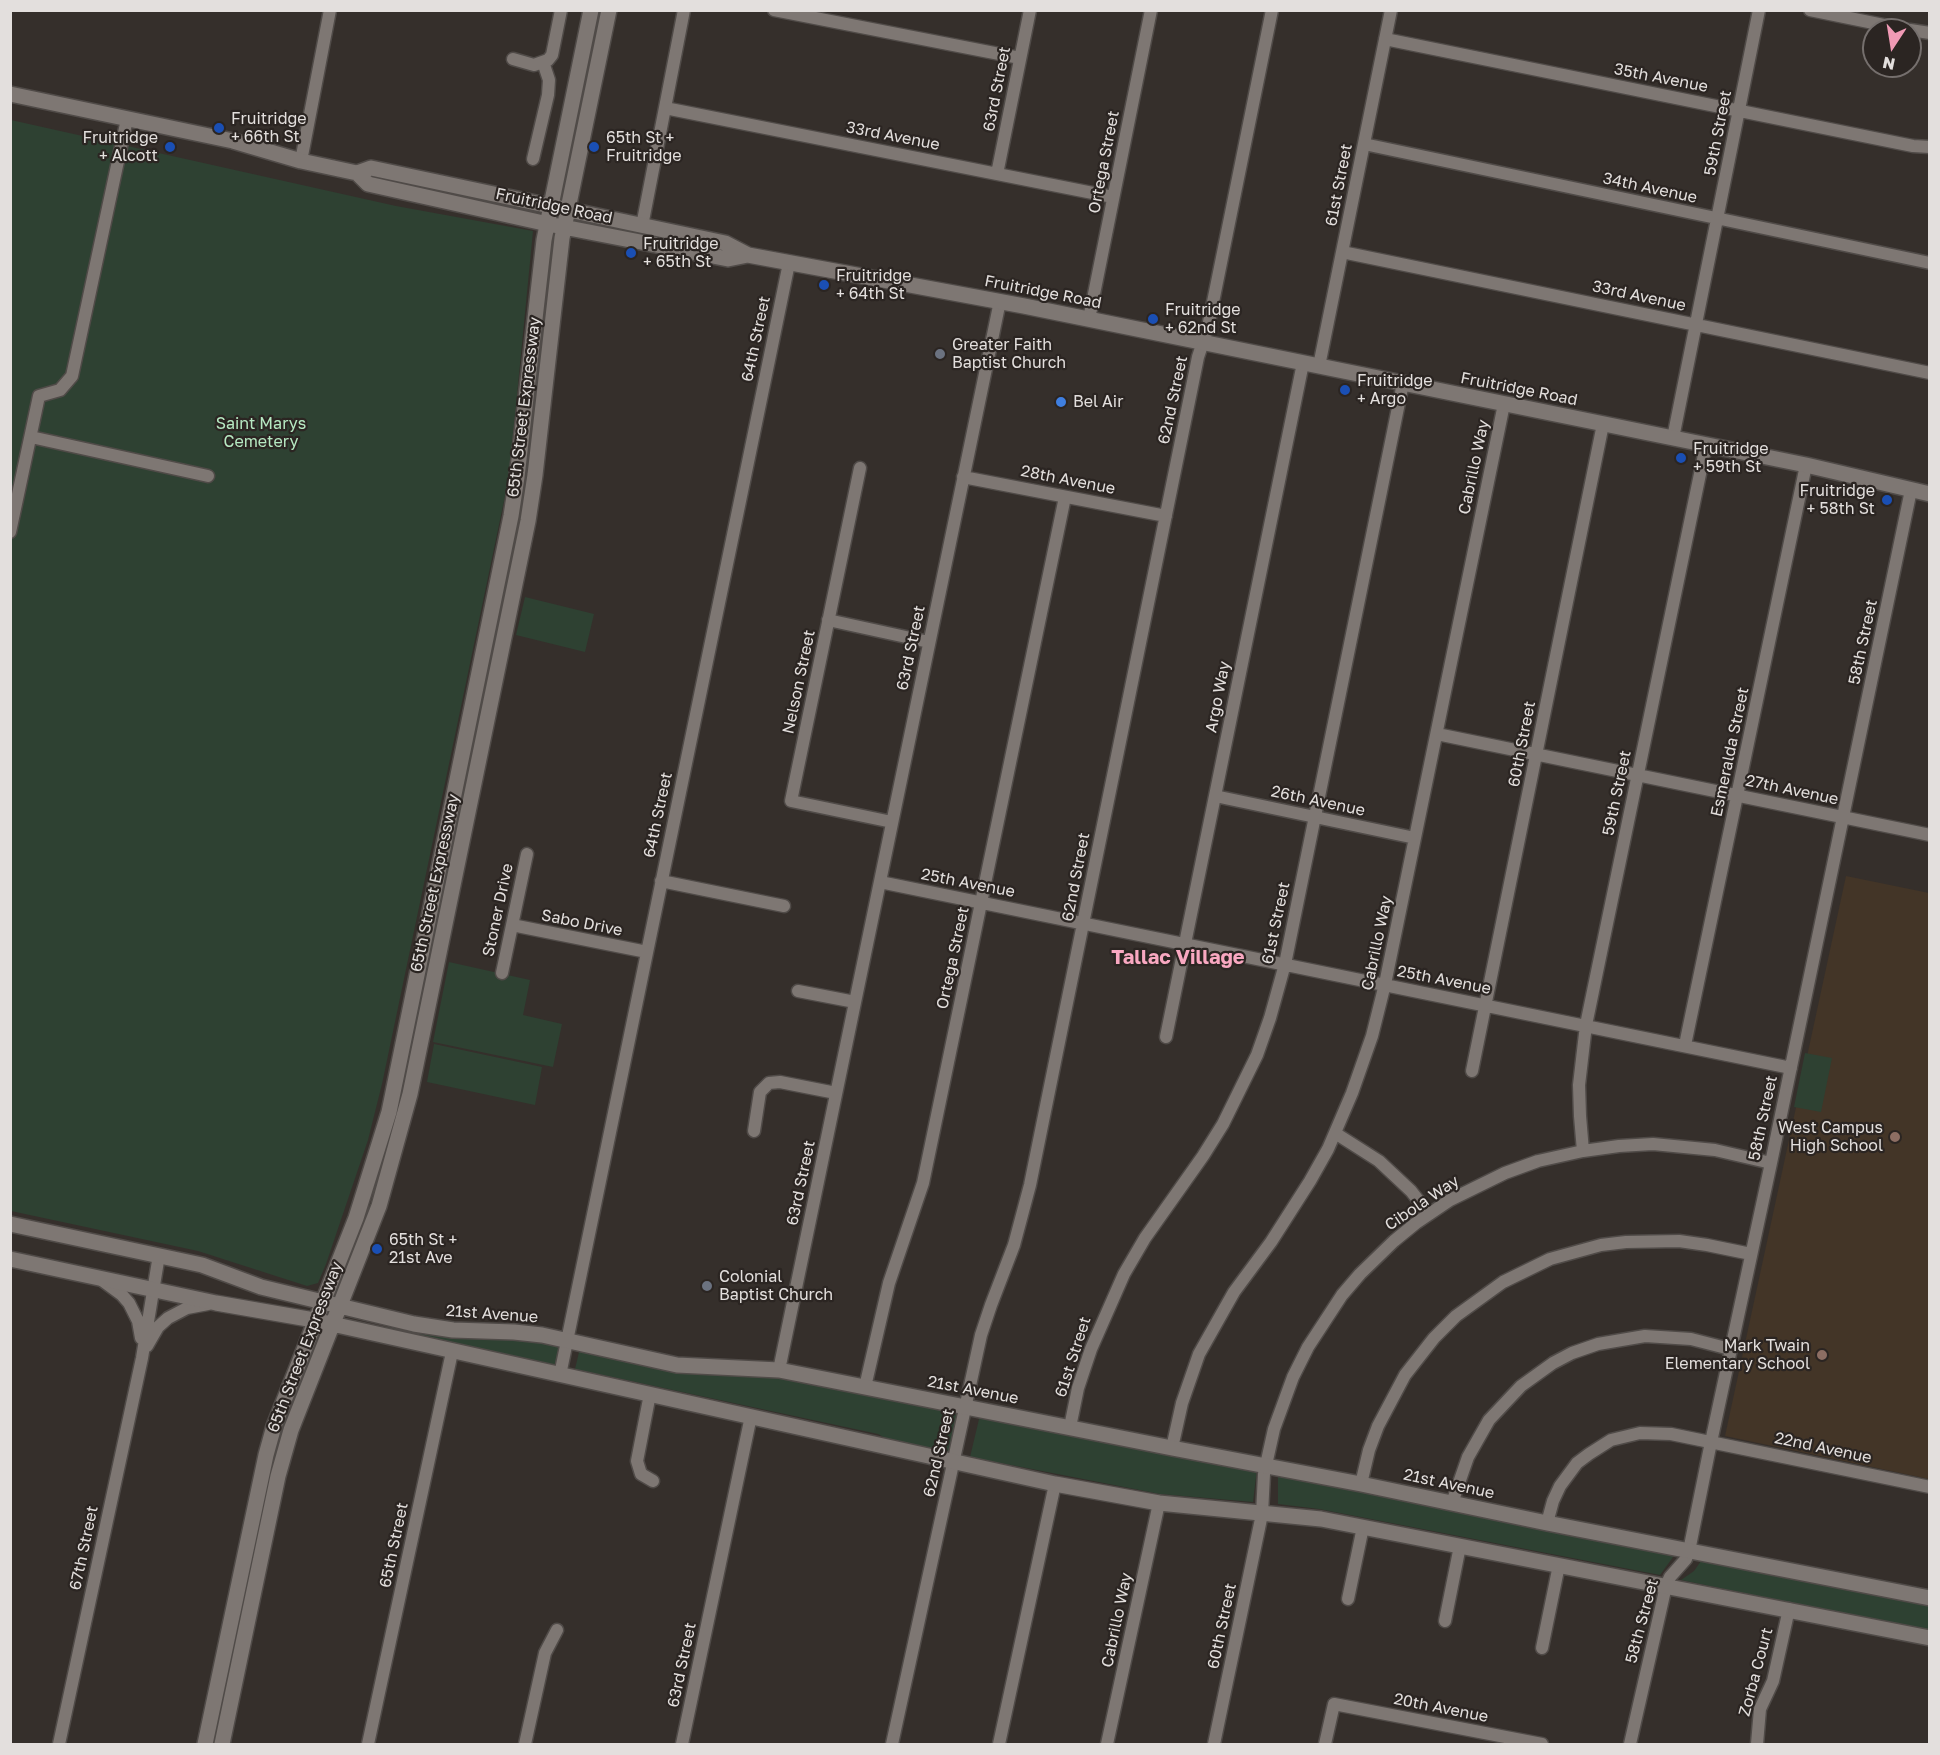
<!DOCTYPE html>
<style>
body{margin:0}
#map{position:relative;width:1940px;height:1755px;overflow:hidden;background:#352f2b;font-family:"Golos Text",sans-serif}
canvas{display:block}
.frame{position:absolute;inset:0;border:12px solid #e3dfdd;pointer-events:none}
.north{position:absolute;left:1862px;top:18px;width:60px;height:60px;box-sizing:border-box;background:#2b2522;border:2px solid #756f6d;border-radius:50%;rotate:192deg;font-size:16px;font-weight:700;line-height:24px;text-align:center;color:#e3dfdd}
.north::after{content:'';display:block;margin:auto;width:21px;height:27px;background:#f09ab5;clip-path:polygon(50% 0,100% 100%,50% 72%,0 100%)}
</style>
<div id="map">
<canvas width="1940" height="1755"></canvas>
<div class="frame"></div>
<div class="north">N</div>
</div>
<script>
const c = document.querySelector('canvas').getContext('2d');
c.lineJoin = 'round';
function fill(path, color) {
  c.fillStyle = color;
  c.fill(path, 'evenodd');
}
function shape(rows) {
  const path = new Path2D();
  for (const r of rows) {
    path.moveTo(r[0], r[1]);
    for (let i = 2; i < r.length; i += 2) path.lineTo(r[i], r[i + 1]);
  }
  return path;
}
function stroke(path, color, width, dash) {
  c.strokeStyle = color;
  c.lineWidth = width;
  c.lineCap = dash ? 'butt' : 'round';
  c.setLineDash(dash || []);
  c.stroke(path);
}
function drawText(font, color, halo, rows, align = 'center') {
  c.font = font + ' "Golos Text",sans-serif';
  c.lineWidth = 4.5;
  c.setLineDash([]);
  c.textBaseline = 'middle';
  c.strokeStyle = halo;
  c.fillStyle = color;
  for (const [text, x, y, turn = 0] of rows) {
    c.save();
    c.translate(x, y);
    c.rotate((+turn || 0) * Math.PI / 180);
    c.textAlign = isNaN(turn) ? turn : align;
    if (halo) c.strokeText(text, 0, 0);
    c.fillText(text, 0, 0);
    c.restore();
  }
}
fill(shape([
 [1846,876,1929,893,1929,1479,1725,1436]
]), '#433527');
fill(shape([
 [11,120,396,206,533,231,509,477,382,1084,368,1140,326,1264,318,1283,307,1286,198,1251,11,1211],
 [525,597,594,614,585,652,516,635],
 [449,962,530,980,523,1015,562,1024,553,1067,433,1042],
 [434,1044,542,1067,535,1105,427,1082],
 [1805,1053,1832,1058,1821,1112,1794,1107],
 [382,1327,422,1330,560,1343,556,1365],
 [580,1348,778,1374,959,1408,950,1452,892,1442,878,1434,575,1369],
 [980,1415,1257,1469,1253,1502,1160,1494,970,1457],
 [1278,1472,1676,1553,1660,1575,1319,1509,1278,1504],
 [1701,1561,1929,1605,1929,1631,1681,1580,1694,1571]
]), '#2e4132');
const street = shape([
 [774,10,1020,58],
 [1810,10,1908,30],
 [1910,30,1930,33],
 [1385,39,1913,146,1930,147],
 [513,59,534,65,548,60,552,55,561,10],
 [665,108,1113,197],
 [1364,144,1930,263],
 [533,159,548,95,549,80,543,62],
 [301,161,330,10],
 [997,174,1030,10],
 [642,226,684,10],
 [1342,252,1930,373],
 [1089,319,1151,10],
 [1319,366,1391,10],
 [31,437,208,476],
 [1673,438,1759,10],
 [860,468,791,801,892,822],
 [963,477,1166,516],
 [10,532,39,396,60,390,72,376,127,119],
 [828,620,929,642],
 [1437,734,1930,835],
 [1215,796,1415,838],
 [661,881,784,906],
 [880,882,1791,1068],
 [512,925,647,952],
 [502,973,527,854],
 [798,991,855,1002],
 [1166,1037,1303,363],
 [1685,1045,1806,465],
 [1472,1071,1603,424],
 [754,1131,760,1092,769,1083,780,1082,836,1093],
 [1335,1133,1379,1161,1411,1191,1429,1214],
 [1583,1151,1580,1116,1579,1085,1586,1025,1706,445],
 [103,1281,122,1295,129,1303,138,1321,141,1338],
 [147,1346,158,1327,168,1318,187,1308,208,1304],
 [779,1370,1000,301],
 [560,1375,789,263],
 [865,1387,889,1283,923,1183,1065,497],
 [650,1394,637,1461,641,1474,653,1481],
 [1070,1427,1078,1388,1091,1349,1124,1274,1145,1238,1203,1156,1223,1124,1257,1055,1270,1018,1285,964,1403,383],
 [1172,1448,1182,1403,1199,1354,1234,1292,1271,1242,1310,1181,1328,1149,1352,1093,1372,1036,1385,984,1504,404],
 [1361,1484,1369,1450,1378,1426,1405,1375,1434,1338,1456,1316,1503,1282,1550,1259,1601,1245,1626,1242,1679,1241,1707,1245,1751,1254],
 [1452,1503,1468,1457,1489,1420,1521,1386,1553,1363,1572,1353,1598,1344,1645,1336,1691,1339,1730,1349],
 [1547,1523,1553,1501,1560,1486,1577,1463,1589,1454,1611,1440,1640,1433,1671,1434,1930,1487],
 [1348,1599,1363,1527],
 [1445,1621,1460,1546],
 [1542,1648,1559,1565],
 [59,1744,142,1358,159,1255],
 [368,1744,452,1352],
 [525,1744,545,1653,557,1630],
 [682,1744,751,1416],
 [892,1744,981,1335,991,1305,1014,1245,1030,1185,1198,357,1208,327,1272,10],
 [999,1744,1055,1484],
 [1107,1744,1159,1503],
 [1214,1744,1262,1514,1264,1474,1274,1429,1293,1377,1308,1347,1342,1295,1360,1274,1394,1241,1416,1223,1450,1200,1505,1173,1538,1161,1583,1151,1619,1146,1653,1144,1715,1150,1771,1163],
 [1325,1744,1334,1704,1542,1744],
 [1630,1744,1666,1586,1670,1577,1686,1559,1689,1551,1711,1442,1771,1163,1911,490],
 [1757,1744,1760,1709,1773,1681,1789,1609]
]);
const secondary = shape([
 [10,94,233,141,301,161,357,173,368,184,548,224,728,259,748,255],
 [357,173,371,168,725,243,748,255,1024,306,1806,465,1930,494],
 [10,1224,202,1265,261,1287,414,1324,453,1330,514,1332,542,1335,677,1365,779,1370,1172,1448,1361,1484,1547,1523,1930,1598],
 [10,1259,216,1303,314,1320,1055,1484,1159,1503,1321,1519,1930,1638],
 [205,1744,266,1455,274,1426,356,1218,389,1112,511,516,517,477,544,240,591,10],
 [222,1744,278,1476,291,1430,379,1206,410,1094,528,521,535,475,562,238,609,10]
]);
stroke(street, '#504b48', 15);
stroke(secondary, '#504b48', 18);
stroke(street, '#7e7773', 12);
stroke(secondary, '#7e7773', 15);
for (const [x, y, r, color] of [
 [219,128,6,"#1a4fb4"],
 [170,147,6,"#1a4fb4"],
 [594,147,6,"#1a4fb4"],
 [631,253,6,"#1a4fb4"],
 [824,285,6,"#1a4fb4"],
 [1153,319,6,"#1a4fb4"],
 [940,354,6,"#6b7280"],
 [1345,390,6,"#1a4fb4"],
 [1061,402,6,"#3f7fe0"],
 [1681,458,6,"#1a4fb4"],
 [1887,500,6,"#1a4fb4"],
 [1895,1137,6,"#8d6e63"],
 [377,1249,6,"#1a4fb4"],
 [707,1286,6,"#6b7280"],
 [1822,1355,6,"#8d6e63"]
]) {
  const dot = new Path2D();
  dot.arc(x, y, r, 0, 2 * Math.PI);
  c.fillStyle = color;
  c.fill(dot);
  stroke(dot, '#2b2522', 2);
}
drawText('16px', '#e3dfdd', '#2b2522', [
 ["35th Avenue",1661,78,11],
 ["63rd Street",997,89,-79],
 ["59th Street",1718,133,-79],
 ["33rd Avenue",893,136,11],
 ["Ortega Street",1104,162,-79],
 ["61st Street",1339,185,-79],
 ["34th Avenue",1650,188,12],
 ["Fruitridge Road",554,206,12],
 ["Fruitridge Road",1043,292,11],
 ["33rd Avenue",1639,296,12],
 ["64th Street",756,339,-78],
 ["Fruitridge Road",1519,389,11],
 ["62nd Street",1173,400,-78],
 ["65th Street Expressway",524,407,-83],
 ["Cabrillo Way",1474,467,-78],
 ["28th Avenue",1068,480,11],
 ["58th Street",1863,642,-78],
 ["63rd Street",911,648,-78],
 ["Nelson Street",799,682,-78],
 ["Argo Way",1218,697,-79],
 ["60th Street",1522,744,-79],
 ["Esmeralda Street",1730,752,-78],
 ["27th Avenue",1792,790,12],
 ["59th Street",1617,793,-78],
 ["26th Avenue",1318,801,12],
 ["64th Street",658,815,-78],
 ["62nd Street",1076,877,-79],
 ["65th Street Expressway",435,883,-78],
 ["25th Avenue",968,883,11],
 ["Stoner Drive",498,910,-78],
 ["Sabo Drive",582,923,11],
 ["61st Street",1276,923,-78],
 ["Cabrillo Way",1377,943,-78],
 ["Ortega Street",953,958,-78],
 ["25th Avenue",1444,980,11],
 ["58th Street",1763,1118,-78],
 ["63rd Street",801,1183,-78],
 ["Cibola Way",1422,1203,-34],
 ["21st Avenue",492,1314,4],
 ["65th Street Expressway",305,1347,-69],
 ["61st Street",1073,1357,-72],
 ["21st Avenue",973,1390,11],
 ["22nd Avenue",1823,1448,12],
 ["62nd Street",939,1453,-77],
 ["21st Avenue",1449,1484,12],
 ["65th Street",394,1545,-78],
 ["67th Street",84,1548,-78],
 ["Cabrillo Way",1117,1620,-78],
 ["58th Street",1642,1621,-75],
 ["60th Street",1222,1626,-78],
 ["63rd Street",682,1665,-78],
 ["Zorba Court",1756,1672,-75],
 ["20th Avenue",1441,1708,11]
]);
drawText('16px', '#e3dfdd', '#2b2522', [
 ["Fruitridge",231,119],
 ["+ 66th St",231,137],
 ["Fruitridge",158,138,"right"],
 ["+ Alcott",158,156,"right"],
 ["65th St +",606,138],
 ["Fruitridge",606,156],
 ["Fruitridge",643,244],
 ["+ 65th St",643,262],
 ["Fruitridge",836,276],
 ["+ 64th St",836,294],
 ["Fruitridge",1165,310],
 ["+ 62nd St",1165,328],
 ["Greater Faith",952,345],
 ["Baptist Church",952,363],
 ["Fruitridge",1357,381],
 ["+ Argo",1357,399],
 ["Bel Air",1073,402],
 ["Fruitridge",1693,449],
 ["+ 59th St",1693,467],
 ["Fruitridge",1875,491,"right"],
 ["+ 58th St",1875,509,"right"],
 ["West Campus",1883,1128,"right"],
 ["High School",1883,1146,"right"],
 ["65th St +",389,1240],
 ["21st Ave",389,1258],
 ["Colonial",719,1277],
 ["Baptist Church",719,1295],
 ["Mark Twain",1810,1346,"right"],
 ["Elementary School",1810,1364,"right"]
], 'left');
drawText('16px', '#b6e9c2', '#2b2522', [
 ["Saint Marys",261,424],
 ["Cemetery",261,442]
]);
drawText('bold 20px', '#f9a8c1', '#2b2522', [
 ["Tallac Village",1178,958]
]);
</script>
